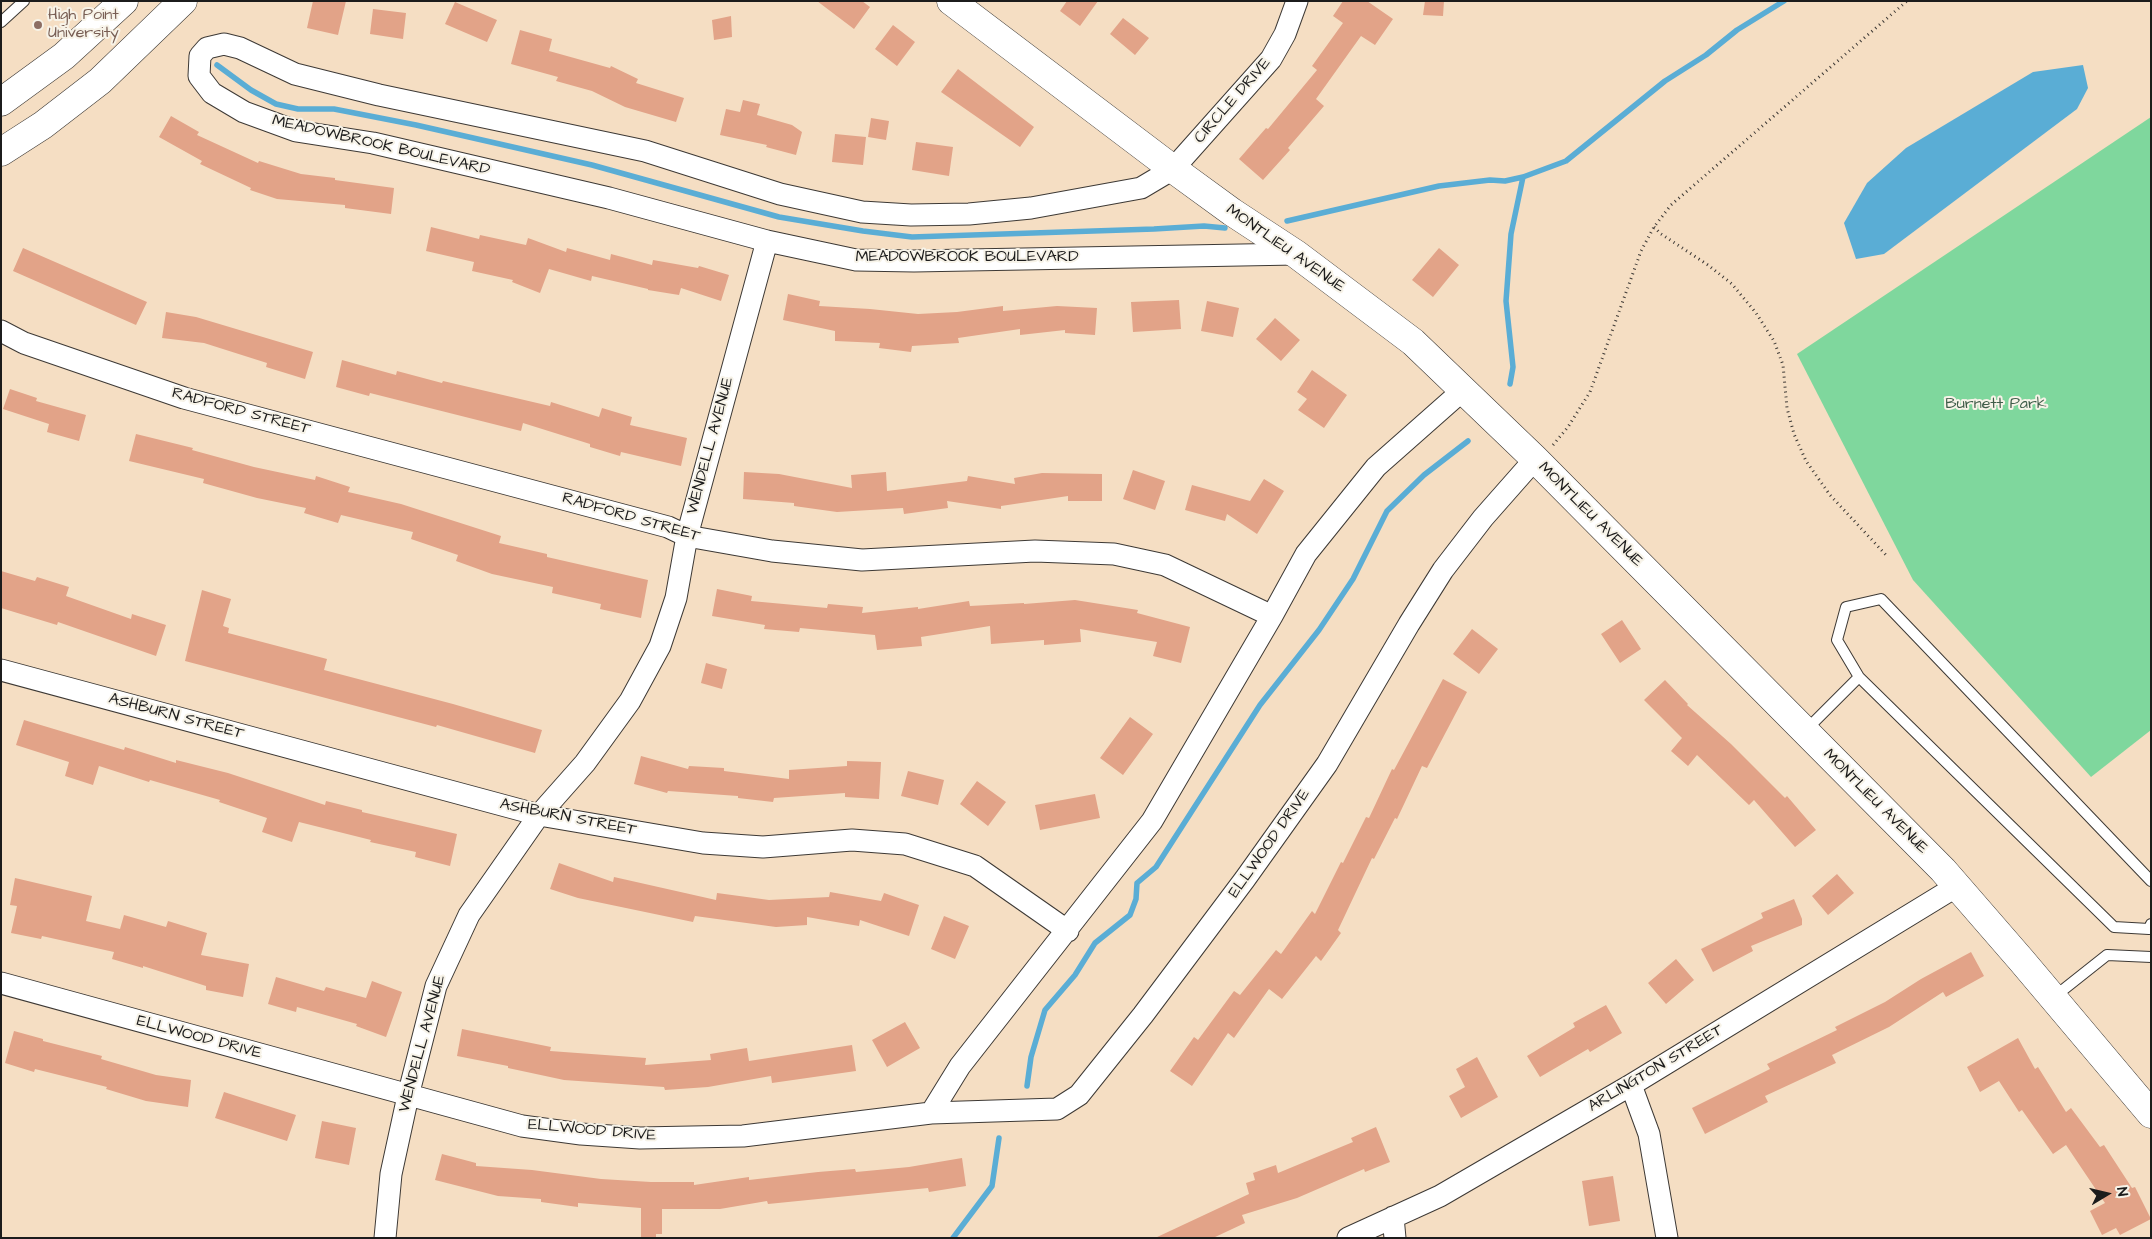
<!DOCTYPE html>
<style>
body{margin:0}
#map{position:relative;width:2152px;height:1239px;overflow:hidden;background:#f5dec3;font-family:"Architects Daughter",sans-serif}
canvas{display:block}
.frame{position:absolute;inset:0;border:2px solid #1c1c1c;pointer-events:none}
.north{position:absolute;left:2082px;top:1169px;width:50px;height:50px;-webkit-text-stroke:4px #f7f3e8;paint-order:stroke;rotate:81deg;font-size:14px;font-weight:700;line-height:20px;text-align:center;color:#1c1c1c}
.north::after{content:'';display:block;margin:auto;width:18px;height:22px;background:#1c1c1c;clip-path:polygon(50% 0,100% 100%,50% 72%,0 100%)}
</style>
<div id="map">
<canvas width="2152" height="1239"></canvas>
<div class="frame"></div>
<div class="north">N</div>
</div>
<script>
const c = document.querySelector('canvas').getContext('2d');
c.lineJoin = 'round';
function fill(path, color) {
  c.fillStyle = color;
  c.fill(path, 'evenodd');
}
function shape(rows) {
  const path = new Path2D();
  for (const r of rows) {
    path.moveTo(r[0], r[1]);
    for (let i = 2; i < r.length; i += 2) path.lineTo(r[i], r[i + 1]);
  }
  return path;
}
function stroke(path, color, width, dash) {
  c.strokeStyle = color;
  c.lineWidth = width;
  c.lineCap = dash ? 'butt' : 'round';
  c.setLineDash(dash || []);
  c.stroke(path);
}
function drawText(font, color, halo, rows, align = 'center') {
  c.font = font + ' "Architects Daughter",sans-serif';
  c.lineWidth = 4;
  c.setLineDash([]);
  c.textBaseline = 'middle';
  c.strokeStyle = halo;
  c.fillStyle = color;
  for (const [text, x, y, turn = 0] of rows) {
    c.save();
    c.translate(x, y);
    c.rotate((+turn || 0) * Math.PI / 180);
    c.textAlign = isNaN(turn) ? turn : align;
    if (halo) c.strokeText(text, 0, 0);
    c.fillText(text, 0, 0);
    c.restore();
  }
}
fill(shape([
 [2151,117,2151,730,2091,777,1913,580,1797,354]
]), '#7fd79d');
fill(shape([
 [2083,65,2088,88,2077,109,1884,254,1856,259,1844,223,1867,183,1906,148,2033,72]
]), '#5aadd5');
stroke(shape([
 [217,65,251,90,276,104,298,109,334,109,416,125,592,165,779,217,863,231,912,237,1154,229,1204,226,1225,228],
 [1287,221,1439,186,1490,180,1505,181,1523,177,1566,161,1665,81,1706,55,1737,30,1784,1],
 [1510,384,1513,367,1506,301,1511,234,1523,177],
 [1027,1086,1031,1057,1045,1010,1075,975,1095,943,1130,915,1136,899,1137,883,1156,867,1260,705,1319,630,1353,579,1387,511,1424,475,1468,441],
 [953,1238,992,1186,999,1138]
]), '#5aadd5', 5.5);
fill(shape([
 [313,1,346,1,338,35,307,28],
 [817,1,862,1,870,7,854,29],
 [1067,1,1098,1,1080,26,1060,11],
 [1343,1,1367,1,1393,19,1375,45,1361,36,1316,99,1324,106,1288,148,1290,150,1263,180,1239,159,1266,128,1268,129,1317,70,1312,66,1343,23,1333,16],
 [1425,1,1444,1,1443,16,1423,15],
 [455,2,497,20,487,42,445,24],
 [373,9,406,13,403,39,370,34],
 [731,16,732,37,714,40,712,20],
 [1123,18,1149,38,1135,55,1110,34],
 [893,25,915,42,897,66,875,49],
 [520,30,552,39,549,51,610,68,611,66,638,79,636,83,684,98,676,122,625,107,592,91,556,81,558,77,511,64],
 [958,69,1034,127,1020,147,941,92],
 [743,100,760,104,757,115,792,125,802,132,796,155,766,147,767,145,720,135,726,109,740,112],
 [171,116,199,132,197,135,258,163,259,161,301,174,335,178,335,180,394,188,391,214,345,208,345,205,277,199,250,190,251,188,200,164,202,161,159,137],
 [871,118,889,121,886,140,868,137],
 [835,134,866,137,863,165,832,162],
 [916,142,953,147,949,176,912,170],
 [431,227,479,239,480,235,526,245,528,238,566,252,567,248,610,260,611,254,652,265,653,260,698,268,699,266,729,275,721,301,681,288,679,295,648,290,648,289,592,276,591,281,549,269,540,293,512,282,513,280,472,271,474,262,426,251],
 [23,248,147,302,136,325,13,271],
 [1439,248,1459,265,1433,297,1412,280],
 [788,294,820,301,819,306,870,309,918,314,957,312,1003,306,1003,311,1057,306,1097,308,1095,335,1065,333,1065,330,1020,335,1020,329,958,338,959,343,912,346,911,352,879,348,880,343,835,341,835,331,783,320],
 [1179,300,1181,329,1133,332,1131,302],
 [1207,301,1239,308,1233,337,1201,331],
 [166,312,196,317,313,352,305,379,266,367,267,363,204,343,162,338],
 [1275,318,1300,340,1281,361,1256,339],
 [342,360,396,375,397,371,442,383,443,381,550,406,551,402,599,417,602,408,632,417,630,425,687,438,681,466,621,452,620,456,590,447,590,444,523,423,521,431,370,393,369,396,336,387],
 [1312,370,1347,395,1324,428,1298,410,1307,399,1297,392],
 [10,389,37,398,36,401,86,415,79,441,47,432,49,424,3,409],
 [136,434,193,448,192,450,254,467,315,480,316,476,350,487,348,492,401,504,501,536,499,543,547,554,547,557,648,580,641,618,600,609,601,604,552,593,553,587,492,574,456,561,458,555,411,539,413,532,341,515,338,523,304,513,306,508,257,498,203,483,204,479,129,461],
 [1133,470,1165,481,1155,510,1123,499],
 [744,472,779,474,852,488,851,475,886,472,887,491,967,481,968,476,1015,484,1014,478,1042,473,1102,474,1102,501,1068,501,1068,496,1001,506,1001,509,947,501,948,508,904,514,903,508,837,512,794,506,794,503,743,499],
 [1264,479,1284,491,1257,534,1227,514,1225,521,1185,510,1192,485,1250,501],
 [1,571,35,581,37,577,69,587,66,596,131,619,132,614,166,625,156,656,58,622,57,625,1,608],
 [717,589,752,596,751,601,827,608,828,604,863,607,862,613,918,607,918,609,969,601,970,606,1024,603,1024,604,1075,600,1138,610,1137,613,1190,627,1181,663,1153,656,1157,642,1080,629,1081,642,1044,645,1044,640,991,644,990,626,921,637,922,646,877,650,875,635,800,628,799,632,764,629,765,625,712,616],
 [202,590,231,599,223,626,229,628,228,633,327,659,324,670,453,704,542,730,535,753,437,725,436,727,185,661],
 [1622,620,1641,649,1620,663,1601,634],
 [1472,629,1498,649,1479,674,1453,654],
 [706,663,727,669,722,689,701,683],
 [1443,679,1467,692,1427,768,1422,766,1397,819,1395,818,1374,859,1372,858,1338,930,1341,933,1321,961,1316,956,1282,999,1269,989,1234,1038,1228,1033,1192,1086,1170,1071,1194,1037,1198,1040,1234,991,1240,995,1276,950,1281,954,1312,911,1315,914,1341,862,1343,863,1366,817,1369,818,1392,769,1394,770],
 [1665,680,1688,704,1687,705,1731,744,1785,798,1787,796,1816,830,1795,847,1754,800,1749,805,1697,755,1688,766,1671,751,1682,738,1644,700],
 [1130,717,1153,734,1123,775,1100,758],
 [24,720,124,750,125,747,176,763,176,760,228,773,325,805,326,801,362,810,362,812,457,834,450,866,415,857,416,852,370,842,371,840,299,822,292,842,262,832,267,818,219,802,220,800,150,780,149,782,99,766,93,785,65,776,69,762,16,745],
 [641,756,688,769,689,766,724,768,724,771,789,779,789,770,847,766,847,761,881,762,879,799,845,797,845,793,774,798,773,802,738,798,738,796,668,791,667,793,634,784],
 [908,771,944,780,938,805,901,796],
 [977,781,1006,802,988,826,960,804],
 [1095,794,1100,818,1040,830,1035,805],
 [559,863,613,882,614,877,716,900,717,893,769,900,829,897,830,892,881,901,884,893,919,905,909,936,860,920,859,926,807,917,807,925,776,927,695,916,693,922,578,898,550,889],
 [1837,874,1854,893,1828,915,1812,896],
 [15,878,92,896,86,921,120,929,124,915,166,927,168,921,207,933,201,955,249,964,243,997,206,990,206,986,143,966,143,968,112,959,114,952,42,936,41,939,11,933,17,906,10,905],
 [1794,899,1802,919,1802,925,1751,946,1753,951,1713,972,1701,949,1763,918,1761,913],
 [944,916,969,926,955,959,931,949],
 [1971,952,1984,976,1946,997,1943,992,1889,1027,1832,1055,1836,1063,1765,1096,1768,1102,1705,1134,1692,1108,1770,1069,1767,1064,1837,1030,1835,1027,1885,1002,1921,979],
 [1676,959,1694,980,1666,1004,1648,983],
 [276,977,324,991,326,987,366,998,372,981,402,992,386,1037,356,1026,357,1024,297,1007,296,1012,268,1004],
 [1606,1005,1622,1033,1590,1052,1588,1049,1540,1077,1527,1056,1575,1027,1573,1023],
 [905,1022,920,1048,887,1067,872,1040],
 [462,1029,551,1047,550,1051,646,1058,645,1065,711,1060,710,1054,747,1048,749,1061,852,1045,856,1071,772,1083,771,1076,708,1087,665,1090,664,1087,564,1080,508,1068,508,1066,457,1056],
 [14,1031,43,1039,43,1041,102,1056,101,1059,156,1075,191,1080,188,1107,146,1101,106,1089,107,1087,35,1069,34,1072,5,1063],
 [2018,1038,2035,1069,2038,1067,2066,1112,2071,1108,2100,1147,2104,1145,2132,1188,2135,1187,2151,1219,2120,1235,2116,1228,2102,1235,2090,1211,2105,1203,2066,1145,2053,1154,2022,1110,2019,1112,1999,1081,1980,1092,1967,1067],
 [1477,1057,1498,1097,1461,1118,1449,1096,1465,1087,1456,1069],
 [224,1092,296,1115,287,1141,215,1118],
 [322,1121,356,1128,349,1165,315,1158],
 [1376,1127,1390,1162,1365,1172,1364,1169,1297,1198,1242,1215,1245,1223,1213,1238,1155,1238,1249,1194,1246,1183,1255,1180,1253,1173,1276,1165,1278,1173,1353,1142,1351,1138],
 [442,1154,476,1163,476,1166,532,1170,601,1179,651,1182,694,1182,694,1185,749,1177,749,1180,818,1172,855,1169,856,1172,909,1167,962,1158,966,1186,929,1192,928,1188,768,1204,767,1201,720,1209,662,1209,662,1234,656,1234,656,1238,641,1238,641,1208,578,1203,578,1207,541,1202,541,1199,498,1196,435,1180],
 [1613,1176,1620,1221,1589,1226,1582,1181]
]), '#e2a388');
const lane = shape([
 [1,22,24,1],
 [1806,730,1859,677],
 [2151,881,1881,599,1846,607,1837,640,1859,677,2114,927,2149,929,2151,924],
 [2054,997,2107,955,2151,957]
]);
const street = shape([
 [1296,254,914,261,856,260,767,241,609,198,373,143,296,131,244,112,212,93,199,76,200,56,207,48,224,44,240,48,295,74,379,95,645,151,780,194,862,212,911,215,969,214,1031,208,1141,188,1173,169,1271,59,1285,34,1297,1],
 [1,331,24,343,184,398,668,527,687,536,772,551,862,560,1035,551,1114,554,1165,565,1272,616],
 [1,670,539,815,703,843,763,847,852,840,905,844,975,866,1068,931],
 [1,983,522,1126,581,1134,640,1138,743,1136,931,1113,960,1066,1152,821,1272,616,1306,554,1376,467,1462,391],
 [1631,1085,1649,1134,1667,1238],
 [931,1113,1057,1109,1079,1095,1143,1015,1245,879,1327,764,1409,624,1443,570,1483,518,1535,459],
 [1393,1217,1395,1238],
 [385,1238,391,1174,408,1096,436,986,469,915,539,815,585,763,630,701,660,646,676,598,687,536,767,241],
 [1348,1238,1440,1196,1631,1085,1957,886]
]);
const secondary = shape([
 [951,1,1173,169,1232,212,1296,254,1413,342,1535,459,1943,870,2022,961,2151,1114],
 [1,102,64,56,124,1],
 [1,152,43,125,100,81,183,1]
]);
stroke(lane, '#3d3935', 12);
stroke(street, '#3d3935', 23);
stroke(secondary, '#3d3935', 29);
stroke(shape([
 [1654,227,1661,234,1708,265,1732,284,1756,313,1774,341,1783,365,1787,408,1794,434,1806,461,1830,495,1886,555],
 [1553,445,1568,427,1590,392,1641,251,1654,227,1671,205,1907,1]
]), '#3d3935', 3, [1, 4]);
stroke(lane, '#fff', 10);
stroke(street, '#fff', 21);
stroke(secondary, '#fff', 28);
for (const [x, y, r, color] of [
 [38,25,5,"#8d6e63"]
]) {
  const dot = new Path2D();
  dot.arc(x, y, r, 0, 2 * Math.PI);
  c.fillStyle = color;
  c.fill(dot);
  stroke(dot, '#f7f3e8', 2);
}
drawText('16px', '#785e54', '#f7f3e8', [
 ["High Point",48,16],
 ["University",48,34]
], 'left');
drawText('16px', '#1c1c1c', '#f7f3e8', [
 ["CIRCLE DRIVE",1233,101,-49],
 ["MEADOWBROOK BOULEVARD",381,146,13],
 ["MONTLIEU AVENUE",1285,249,35],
 ["MEADOWBROOK BOULEVARD",967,258],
 ["RADFORD STREET",241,412,15],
 ["WENDELL AVENUE",711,446,-75],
 ["MONTLIEU AVENUE",1590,515,45],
 ["RADFORD STREET",631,518,16],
 ["ASHBURN STREET",176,717,15],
 ["MONTLIEU AVENUE",1875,802,45],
 ["ASHBURN STREET",568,818,11],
 ["ELLWOOD DRIVE",1270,844,-55],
 ["ELLWOOD DRIVE",199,1038,15],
 ["WENDELL AVENUE",423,1044,-75],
 ["ARLINGTON STREET",1656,1069,-31],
 ["ELLWOOD DRIVE",592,1131,5]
]);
drawText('16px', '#3f5d49', '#f7f3e8', [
 ["Burnett Park",1996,405]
]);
</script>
